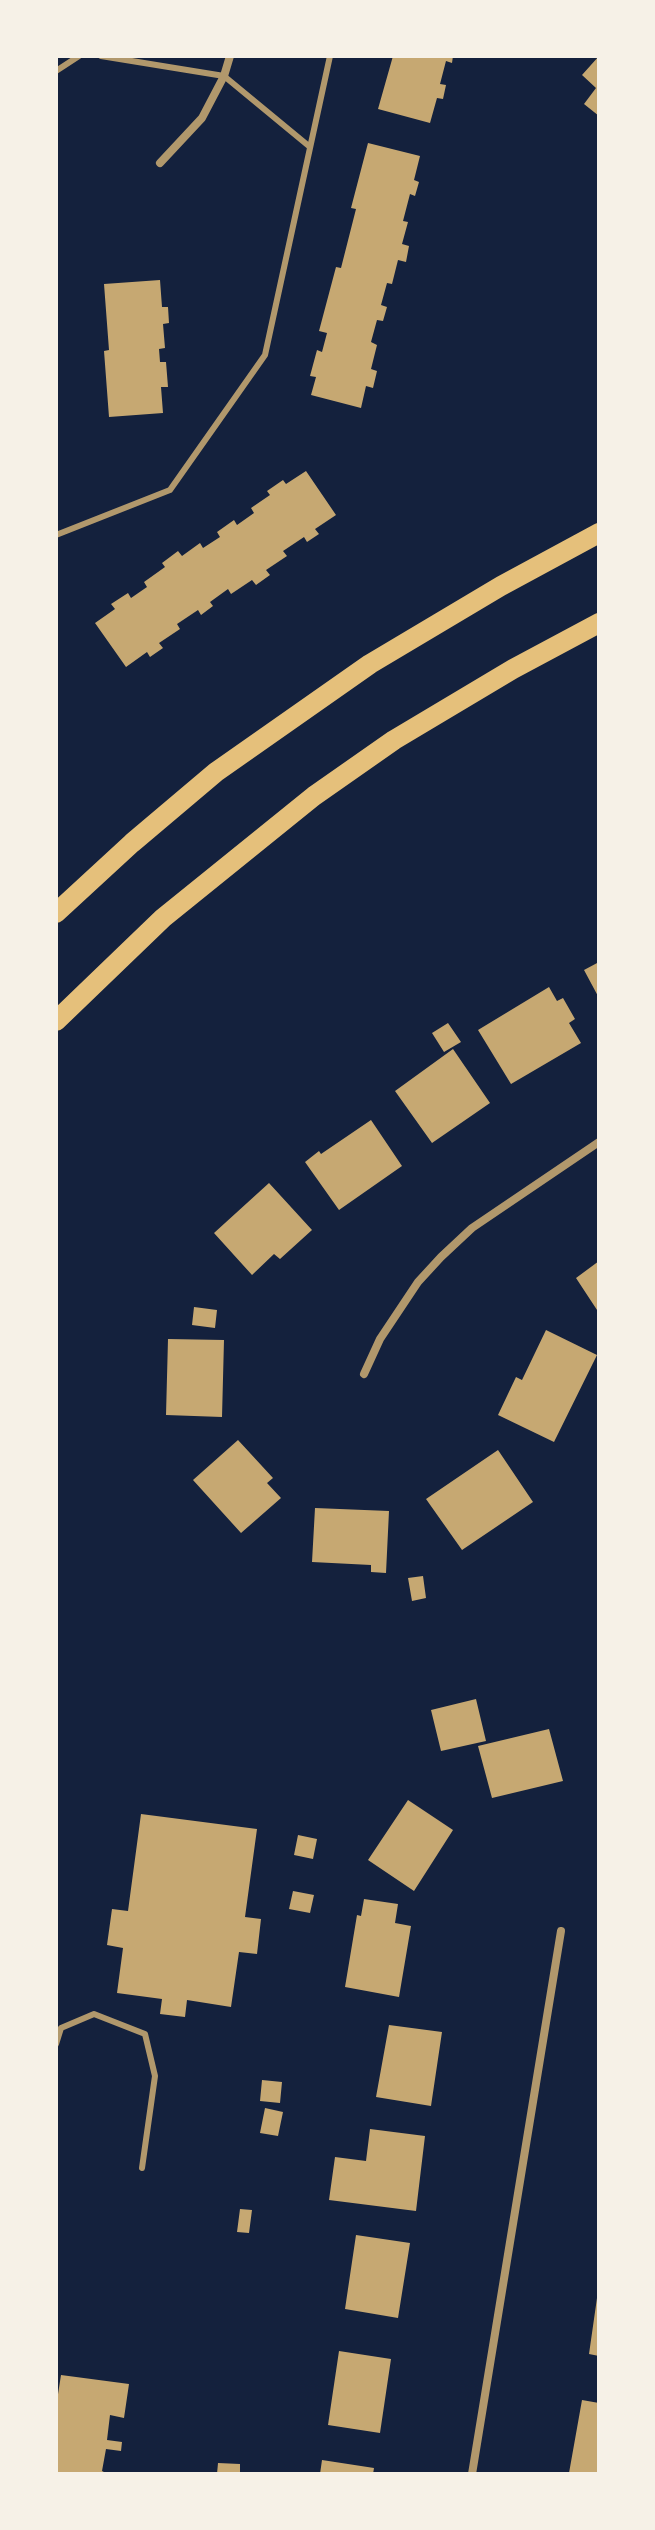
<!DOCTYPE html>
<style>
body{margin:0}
#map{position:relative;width:655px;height:2530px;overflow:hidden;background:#14213d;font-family:"Alegreya Sans",sans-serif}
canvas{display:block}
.frame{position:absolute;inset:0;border:58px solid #f6f1e7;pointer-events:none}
</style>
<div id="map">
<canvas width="655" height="2530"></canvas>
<div class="frame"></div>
</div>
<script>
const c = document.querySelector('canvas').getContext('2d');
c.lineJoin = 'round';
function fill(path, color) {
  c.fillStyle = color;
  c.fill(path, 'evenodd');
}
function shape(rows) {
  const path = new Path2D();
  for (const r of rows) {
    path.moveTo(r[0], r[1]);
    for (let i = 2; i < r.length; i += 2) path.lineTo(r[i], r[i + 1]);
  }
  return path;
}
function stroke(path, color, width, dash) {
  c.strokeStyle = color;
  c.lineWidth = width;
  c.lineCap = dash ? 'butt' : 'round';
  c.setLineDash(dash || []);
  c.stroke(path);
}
fill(shape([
 [393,56,453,56,452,63,446,61,440,84,446,85,443,99,437,98,430,123,378,109],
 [599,56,599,116,584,104,596,88,582,75],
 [368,143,420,156,414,180,419,182,415,196,410,194,403,221,408,222,402,244,409,246,406,262,398,260,392,284,387,283,381,305,387,307,383,321,377,320,371,342,377,345,371,369,377,371,373,388,366,386,361,408,311,395,316,377,310,376,317,350,322,352,327,333,319,331,336,267,341,268,356,209,351,208],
 [160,280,162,307,168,307,169,323,163,324,165,348,159,349,160,362,166,362,168,387,161,387,163,413,109,417,104,351,109,350,104,284],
 [306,471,336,515,315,529,319,534,307,542,304,537,283,551,287,556,266,570,270,575,256,585,252,580,231,594,228,589,210,602,213,606,201,615,198,610,177,624,180,629,159,643,163,648,150,657,147,652,126,667,95,623,115,609,111,604,128,593,131,598,147,587,144,582,165,567,162,563,178,551,182,556,200,543,203,548,220,537,217,532,234,520,237,525,254,513,251,508,270,495,267,491,283,480,286,484],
 [599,962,599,998,584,970],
 [549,987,557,1001,563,998,575,1019,569,1023,581,1043,511,1084,478,1030],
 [448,1023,461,1042,444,1052,432,1033],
 [453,1049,490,1103,432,1143,395,1091],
 [371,1120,402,1166,339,1210,305,1162,319,1151,321,1154],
 [269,1183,312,1230,280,1259,274,1254,252,1275,214,1233],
 [599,1261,599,1313,576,1278],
 [194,1307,217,1310,215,1328,192,1325],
 [546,1330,597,1355,554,1442,498,1415,516,1377,522,1380],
 [168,1339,224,1340,222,1417,166,1415],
 [238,1440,273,1478,267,1483,281,1498,241,1533,193,1480],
 [498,1450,533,1502,462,1550,426,1499],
 [315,1508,389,1511,386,1573,371,1572,371,1565,312,1562],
 [423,1576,426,1598,412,1601,408,1578],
 [476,1699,486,1741,441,1751,431,1710],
 [549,1729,563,1781,492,1798,478,1746],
 [408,1800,453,1830,414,1891,368,1860],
 [141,1814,257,1829,245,1917,261,1919,257,1954,239,1952,231,2007,187,2000,185,2017,160,2014,162,1999,117,1993,123,1948,107,1945,112,1909,128,1911],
 [298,1835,317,1839,313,1859,294,1855],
 [293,1891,314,1895,310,1913,289,1909],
 [364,1899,398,1904,395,1923,411,1926,399,1997,345,1987,357,1915,361,1916],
 [389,2025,442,2032,431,2106,376,2097],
 [262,2080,282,2082,280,2103,260,2101],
 [265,2108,283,2112,278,2136,260,2133],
 [370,2129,425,2136,416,2211,329,2200,335,2157,366,2161],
 [240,2209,252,2210,249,2233,237,2232],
 [356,2235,410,2243,398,2318,345,2309],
 [597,2298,599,2298,599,2356,589,2354],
 [339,2351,391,2359,380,2433,328,2425],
 [61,2375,129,2384,124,2418,110,2415,107,2440,122,2442,121,2451,106,2449,102,2471,108,2474,56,2474,56,2407],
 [582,2400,599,2403,599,2474,569,2473],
 [322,2460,374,2468,373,2474,320,2474],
 [218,2463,240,2464,240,2474,217,2474]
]), '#c6a872');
stroke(shape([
 [101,56,224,76,310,147],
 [56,71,79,56],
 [56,535,170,490,265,355,330,56],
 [56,2044,61,2028,94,2014,145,2034,155,2076,142,2168]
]), '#b1986c', 6);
stroke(shape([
 [160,163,202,118,224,76,230,56],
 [364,1374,380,1339,418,1282,441,1257,472,1228,599,1142],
 [472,2474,561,1931]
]), '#b1986c', 8);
stroke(shape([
 [56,913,132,843,216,772,370,664,501,586,599,533],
 [56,1021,163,918,314,796,394,740,513,669,599,623]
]), '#e5c07b', 20);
</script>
